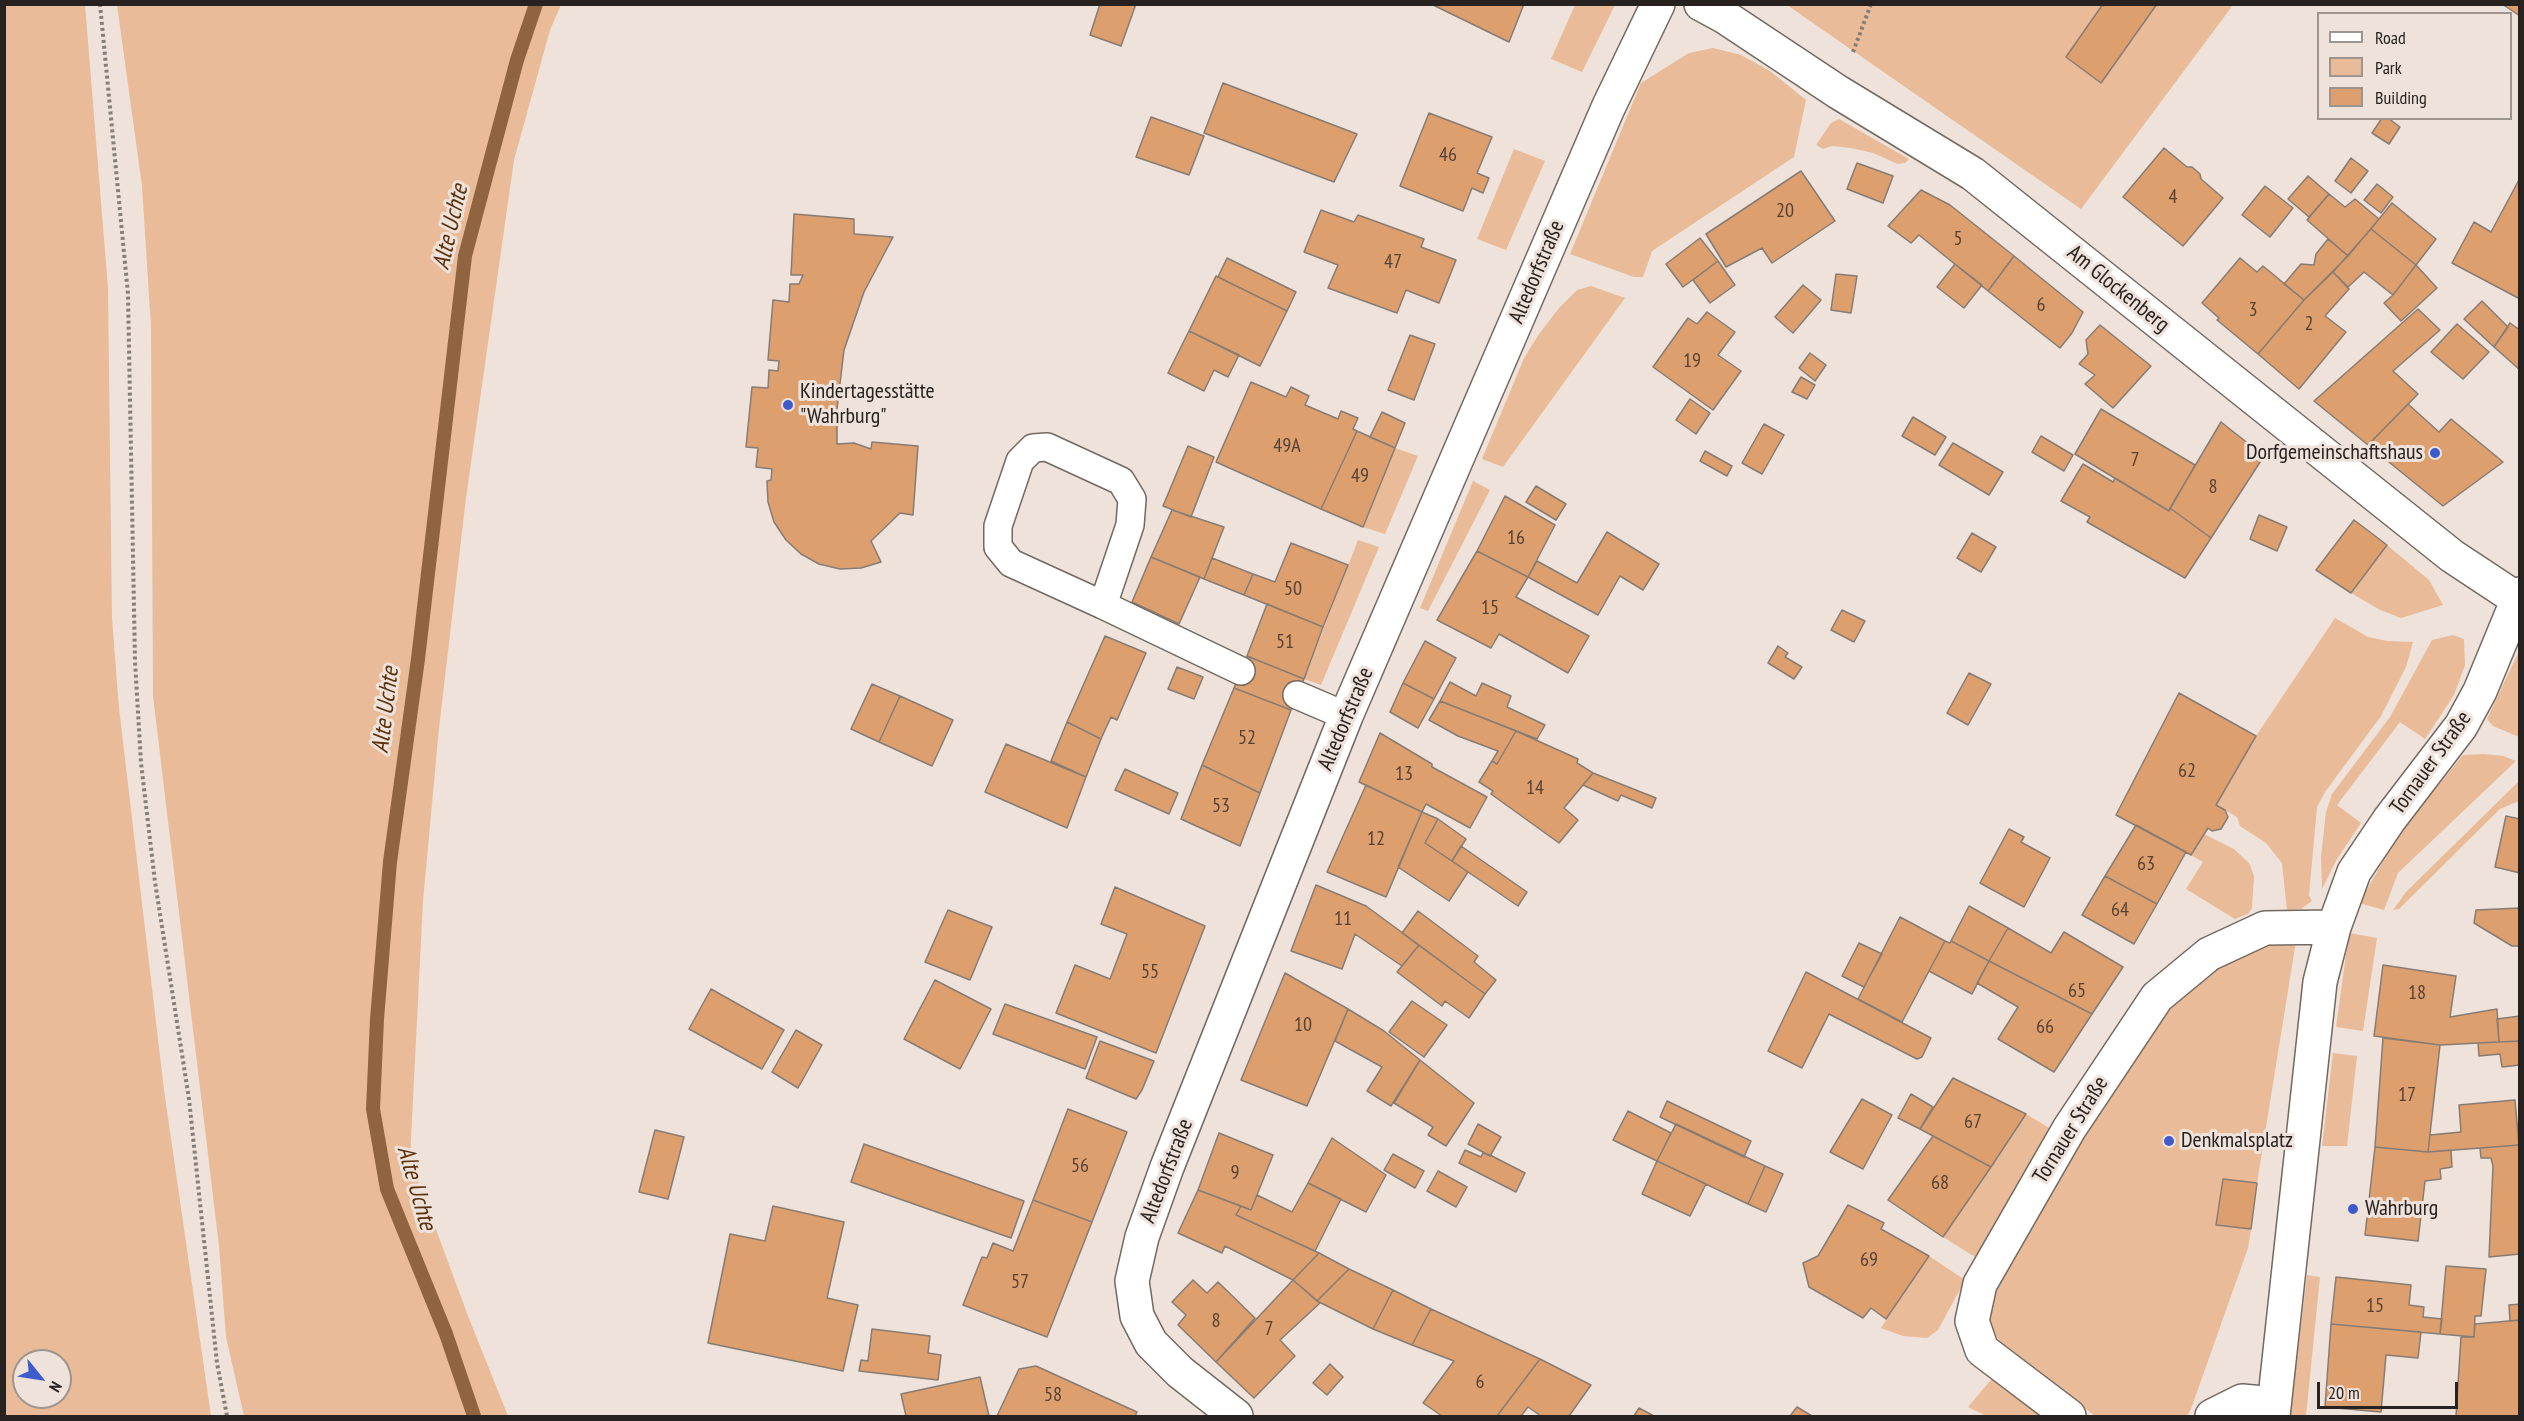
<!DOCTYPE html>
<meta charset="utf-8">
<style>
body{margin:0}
#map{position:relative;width:2524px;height:1421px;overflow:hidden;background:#eee2da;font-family:"PT Sans Narrow",sans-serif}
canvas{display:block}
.frame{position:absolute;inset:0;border:6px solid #27221f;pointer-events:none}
.legend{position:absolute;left:2317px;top:12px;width:195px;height:108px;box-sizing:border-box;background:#eee2da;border:2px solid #9e958f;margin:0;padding:8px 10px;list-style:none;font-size:18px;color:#27221f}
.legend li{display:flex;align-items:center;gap:12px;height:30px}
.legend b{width:30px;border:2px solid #9e958f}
.north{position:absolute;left:12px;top:1349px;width:60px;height:60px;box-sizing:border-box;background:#eee2da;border:2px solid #9e958f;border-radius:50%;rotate:120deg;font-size:16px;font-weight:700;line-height:24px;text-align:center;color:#27221f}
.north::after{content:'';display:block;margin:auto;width:21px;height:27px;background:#3d5bcd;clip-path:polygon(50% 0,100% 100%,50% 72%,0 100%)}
.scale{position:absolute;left:2317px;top:1382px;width:141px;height:27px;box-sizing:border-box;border:3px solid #27221f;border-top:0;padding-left:8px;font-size:18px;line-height:21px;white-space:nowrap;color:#27221f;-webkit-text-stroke:4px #eee2da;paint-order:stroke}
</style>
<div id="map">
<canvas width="2524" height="1421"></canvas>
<div class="frame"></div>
<ul class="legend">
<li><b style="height:8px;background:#fff"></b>Road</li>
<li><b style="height:16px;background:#eabb98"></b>Park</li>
<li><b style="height:16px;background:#de9f6f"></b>Building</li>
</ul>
<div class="north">N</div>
<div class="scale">20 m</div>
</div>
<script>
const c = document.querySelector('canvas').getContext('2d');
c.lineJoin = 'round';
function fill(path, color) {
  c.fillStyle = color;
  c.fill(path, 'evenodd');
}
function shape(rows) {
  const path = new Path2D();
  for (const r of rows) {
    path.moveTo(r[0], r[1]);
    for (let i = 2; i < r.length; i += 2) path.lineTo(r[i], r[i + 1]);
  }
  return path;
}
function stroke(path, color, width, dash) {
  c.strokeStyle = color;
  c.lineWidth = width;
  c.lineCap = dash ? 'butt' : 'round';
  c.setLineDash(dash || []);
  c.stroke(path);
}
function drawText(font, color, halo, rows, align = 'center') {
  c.font = font + ' "PT Sans Narrow",sans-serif';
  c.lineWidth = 6;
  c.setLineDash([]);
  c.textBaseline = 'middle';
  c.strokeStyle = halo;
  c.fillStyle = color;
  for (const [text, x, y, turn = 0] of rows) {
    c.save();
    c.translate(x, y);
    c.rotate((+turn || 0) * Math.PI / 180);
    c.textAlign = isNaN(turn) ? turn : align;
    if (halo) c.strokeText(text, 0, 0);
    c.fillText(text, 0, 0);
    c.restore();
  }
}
fill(shape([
 [5,4,85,5,108,288,112,618,119,708,164,1090,211,1416,5,1416],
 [24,1361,60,1361,60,1397,24,1397],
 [117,5,561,5,550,30,514,160,466,498,439,728,423,901,410,1159,468,1316,508,1416,244,1416,226,1337,219,1246,153,696,151,327,142,186],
 [1575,5,1615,5,1582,72,1551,59],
 [1787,5,2233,5,2081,209],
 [1713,48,1741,55,1770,71,1806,100,1794,157,1652,251,1643,277,1634,277,1570,254,1641,83,1689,53],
 [1839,119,1909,159,1905,163,1898,164,1873,153,1851,148,1832,146,1823,149,1816,145,1831,123],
 [1514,149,1545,161,1506,250,1477,239],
 [1591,286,1625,298,1503,467,1482,459,1524,358,1539,334,1559,308,1577,290],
 [1395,448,1418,456,1385,534,1363,527],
 [1473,481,1490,490,1428,611,1420,608],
 [1358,540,1379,547,1321,685,1304,679],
 [2387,545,2429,580,2443,605,2401,618,2380,610,2351,593],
 [2335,618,2368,637,2387,641,2413,642,2406,667,2381,716,2325,792,2317,807,2309,895,2312,901,2301,909,2287,910,2282,863,2266,843,2240,826,2237,817,2216,805,2256,736],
 [2453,635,2464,639,2465,665,2454,695,2425,739,2400,722,2337,805,2361,823,2337,859,2322,889,2321,857,2326,812,2332,794,2390,717,2432,640],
 [2519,651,2519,737,2493,726,2487,719],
 [2484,754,2503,756,2516,761,2398,873,2384,910,2359,903,2400,832,2463,755],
 [2519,781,2519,801,2500,809,2399,909,2393,910,2406,892],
 [2204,834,2234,849,2249,863,2254,876,2252,908,2248,914,2235,919,2186,889,2203,862,2191,855],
 [2349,933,2377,938,2363,1031,2336,1027],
 [2296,941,2257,1183,2223,1179,2216,1224,2251,1229,2248,1248,2191,1409,2187,1416,2095,1416,2002,1345,1987,1321,1993,1280,2097,1104,2178,992,2250,947],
 [2333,1053,2357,1056,2347,1146,2322,1146],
 [2026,1114,2056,1132,1975,1257,1943,1237],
 [1929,1256,1965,1280,1938,1330,1927,1338,1903,1336,1881,1328],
 [2307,1275,2320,1277,2306,1416,2290,1416],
 [1995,1375,2044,1416,1986,1416,1968,1407]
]), '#eabb98');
stroke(shape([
 [474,1416,446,1334,387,1189,373,1109,377,1019,390,862,418,659,465,256,517,60,536,4]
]), '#906441', 14);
const building = shape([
 [1100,4,1136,4,1121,46,1090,35,1100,4],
 [1431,4,1524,4,1509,42,1431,4],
 [2103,4,2157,4,2101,83,2066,57,2103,4],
 [2502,4,2520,4,2520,16,2502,4],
 [1223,83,1357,134,1334,182,1204,133,1223,83],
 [1429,113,1492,137,1477,173,1489,178,1483,193,1472,188,1463,211,1400,186,1429,113],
 [1151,117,1204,136,1189,175,1136,157,1151,117],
 [2382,118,2388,118,2400,127,2389,144,2372,133,2382,118],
 [2164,148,2187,167,2192,167,2200,174,2201,179,2223,198,2183,246,2123,197,2164,148],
 [2351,158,2368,171,2351,193,2335,181,2351,158],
 [1857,163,1893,176,1883,203,1847,189,1857,163],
 [1801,171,1835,221,1772,263,1762,248,1726,267,1706,234,1801,171],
 [2308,176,2329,194,2309,217,2288,199,2308,176],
 [2520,178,2520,299,2452,263,2474,222,2491,232,2520,178],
 [2377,184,2393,197,2381,213,2364,200,2377,184],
 [2265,186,2293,208,2270,237,2242,215,2265,186],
 [1921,190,1950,205,2014,256,1988,291,1919,235,1911,243,1888,226,1921,190],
 [2329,194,2345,207,2355,199,2379,219,2348,256,2307,220,2329,194],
 [2392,203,2436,239,2416,265,2371,229,2392,203],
 [1321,210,1354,222,1358,215,1424,239,1421,247,1456,260,1439,303,1406,290,1397,313,1328,288,1338,265,1304,252,1321,210],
 [794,214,854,219,854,234,893,237,864,292,844,350,837,409,837,444,854,443,871,449,872,442,918,446,913,515,900,513,871,541,881,562,861,568,840,569,819,564,801,554,786,540,774,522,768,502,767,481,771,480,772,469,756,467,758,448,746,447,752,387,768,388,769,370,778,371,779,361,768,360,773,300,789,302,790,284,799,284,803,275,791,275,794,214],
 [2371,229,2416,265,2393,295,2364,272,2348,287,2333,272,2371,229],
 [1700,238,1718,261,1683,287,1666,264,1700,238],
 [2328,239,2348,256,2304,300,2284,284,2301,264,2314,265,2316,254,2328,239],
 [2014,256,2083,312,2072,333,2060,348,1988,291,2014,256],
 [1227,258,1296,292,1287,311,1218,277,1227,258],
 [2240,258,2257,272,2263,266,2304,300,2258,354,2217,320,2219,318,2202,303,2240,258],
 [1718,261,1735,285,1710,303,1693,280,1718,261],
 [1955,264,1982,285,1964,308,1937,287,1955,264],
 [2416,265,2437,288,2401,321,2384,303,2393,295,2416,265],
 [2333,272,2349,289,2325,316,2346,332,2299,389,2258,354,2304,300,2333,272],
 [1836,274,1857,276,1851,313,1831,310,1836,274],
 [1216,276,1287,311,1260,366,1189,331,1216,276],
 [1803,285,1821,300,1793,333,1775,317,1803,285],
 [2482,301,2508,327,2494,347,2464,319,2482,301],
 [2418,309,2440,330,2393,371,2418,394,2368,445,2314,401,2418,309],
 [1707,312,1735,332,1718,355,1741,371,1713,410,1653,367,1688,318,1697,324,1707,312],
 [2510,323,2520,330,2520,370,2494,347,2510,323],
 [2457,324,2489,352,2463,379,2431,352,2457,324],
 [2100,325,2151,366,2113,408,2085,384,2095,375,2079,364,2088,354,2086,340,2100,325],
 [1189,331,1239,355,1228,377,1214,370,1204,391,1168,373,1189,331],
 [1410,335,1435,344,1414,400,1388,390,1410,335],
 [1810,353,1826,365,1815,381,1799,368,1810,353],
 [1801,377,1815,385,1807,399,1792,392,1801,377],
 [1251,382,1286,397,1291,387,1309,396,1305,405,1338,419,1341,411,1358,418,1353,429,1357,431,1321,509,1216,462,1251,382],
 [1690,399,1710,413,1696,434,1676,420,1690,399],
 [2408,404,2439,432,2451,419,2503,462,2443,506,2368,445,2408,404],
 [2101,409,2195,465,2169,511,2075,454,2101,409],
 [1382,412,1405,423,1395,448,1370,437,1382,412],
 [1913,417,1946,437,1935,455,1902,436,1913,417],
 [2221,422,2264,456,2211,538,2170,508,2221,422],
 [1764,424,1784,435,1762,474,1742,463,1764,424],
 [1357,431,1395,448,1363,527,1321,509,1357,431],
 [2041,436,2073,455,2064,471,2032,452,2041,436],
 [1953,443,2003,472,1989,495,1939,465,1953,443],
 [1188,446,1214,457,1191,517,1163,506,1188,446],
 [1705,451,1732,466,1727,476,1700,461,1705,451],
 [2083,464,2113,482,2115,478,2169,511,2170,508,2211,538,2185,578,2087,522,2090,517,2061,501,2083,464],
 [1536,486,1566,504,1556,520,1526,502,1536,486],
 [1505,496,1555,525,1528,577,1477,551,1505,496],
 [1172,510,1224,527,1204,579,1151,557,1172,510],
 [2259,515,2287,527,2277,551,2250,539,2259,515],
 [2354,520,2387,545,2351,593,2316,570,2354,520],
 [1607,532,1659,564,1643,590,1620,576,1598,615,1528,577,1537,561,1577,583,1607,532],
 [1972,533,1996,547,1981,572,1957,558,1972,533],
 [1291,543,1348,565,1323,627,1244,595,1253,574,1275,582,1291,543],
 [1477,551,1528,577,1516,597,1589,636,1568,673,1499,634,1491,648,1437,620,1477,551],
 [1151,557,1200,577,1179,624,1132,602,1151,557],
 [1212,558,1253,574,1244,595,1204,579,1212,558],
 [1267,604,1323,627,1304,679,1247,656,1267,604],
 [1842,610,1865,621,1854,642,1831,630,1842,610],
 [1105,636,1146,653,1117,720,1111,717,1101,739,1067,722,1105,636],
 [1425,641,1456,658,1434,699,1403,683,1425,641],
 [1778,646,1788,653,1785,657,1802,667,1794,679,1768,663,1778,646],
 [1247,656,1304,679,1291,710,1234,688,1247,656],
 [1177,667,1203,677,1194,699,1168,689,1177,667],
 [1969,673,1991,684,1968,725,1947,713,1969,673],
 [1450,682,1476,696,1482,683,1511,696,1507,707,1545,725,1537,739,1440,701,1450,682],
 [1403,683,1434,699,1418,728,1390,712,1403,683],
 [872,684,900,696,879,742,851,729,872,684],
 [1234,688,1291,710,1260,793,1202,765,1234,688],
 [2179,693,2256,736,2216,805,2225,810,2228,817,2221,829,2212,831,2208,828,2191,855,2116,815,2179,693],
 [900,696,953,720,932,766,879,742,900,696],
 [1440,701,1516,731,1497,764,1492,761,1498,751,1458,736,1429,720,1440,701],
 [1067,722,1101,739,1086,777,1051,761,1067,722],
 [1516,731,1578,759,1577,763,1593,773,1564,808,1578,820,1559,843,1491,794,1493,791,1479,782,1492,761,1497,764,1516,731],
 [1380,733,1432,764,1432,767,1487,797,1470,828,1426,804,1422,812,1359,782,1380,733],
 [1006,744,1086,777,1067,828,985,792,1006,744],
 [1202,765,1260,793,1240,846,1181,819,1202,765],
 [1125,769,1178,793,1169,814,1115,790,1125,769],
 [1593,773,1656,798,1652,808,1621,795,1618,801,1583,785,1593,773],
 [1366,785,1422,812,1386,897,1327,872,1366,785],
 [1422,812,1438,819,1425,843,1468,872,1449,901,1398,867,1422,812],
 [2506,816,2520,819,2520,873,2495,867,2506,816],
 [1438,819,1466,839,1452,861,1425,843,1438,819],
 [2136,825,2186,852,2157,904,2105,876,2136,825],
 [2009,829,2024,837,2021,842,2050,858,2024,907,1980,883,2009,829],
 [1461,846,1527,892,1518,906,1452,861,1461,846],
 [2105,876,2157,904,2134,944,2082,915,2105,876],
 [1316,885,1366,906,1419,945,1402,966,1355,934,1342,969,1291,951,1316,885],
 [1115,887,1205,926,1156,1053,1056,1013,1075,965,1110,979,1127,934,1101,924,1115,887],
 [1969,906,2008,928,1989,961,1951,941,1969,906],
 [2520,908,2520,946,2512,946,2474,923,2476,910,2520,908],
 [948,910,992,927,970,980,925,962,948,910],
 [1418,911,1478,956,1474,962,1496,980,1485,994,1402,933,1418,911],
 [1900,917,1945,941,1902,1022,1858,999,1900,917],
 [2008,928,2051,953,2064,932,2123,967,2092,1014,1989,961,2008,928],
 [1945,941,1950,943,1951,941,1989,961,1972,994,1929,971,1945,941],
 [1859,943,1882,954,1864,987,1842,976,1859,943],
 [1419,945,1485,994,1469,1018,1445,1001,1442,1006,1397,972,1419,945],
 [1989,961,2092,1014,2054,1072,1998,1039,2018,1007,1977,983,1989,961],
 [2383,965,2456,976,2450,1017,2497,1009,2499,1042,2440,1045,2374,1036,2383,965],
 [1806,972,1931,1038,1922,1057,1917,1059,1829,1014,1802,1068,1768,1051,1806,972],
 [1285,973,1348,1009,1307,1106,1241,1080,1285,973],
 [935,980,991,1009,960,1069,904,1039,935,980],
 [711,989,784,1030,762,1069,689,1029,711,989],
 [1412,1001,1447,1025,1424,1057,1389,1032,1412,1001],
 [1005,1004,1097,1037,1085,1069,993,1034,1005,1004],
 [1348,1009,1384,1031,1420,1060,1391,1106,1367,1091,1382,1067,1335,1041,1348,1009],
 [2520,1016,2520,1041,2499,1042,2497,1019,2520,1016],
 [796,1030,822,1045,798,1088,772,1072,796,1030],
 [2383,1038,2440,1045,2428,1152,2375,1147,2383,1038],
 [1100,1041,1154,1061,1142,1090,1136,1099,1086,1078,1100,1041],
 [2520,1041,2520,1065,2502,1067,2500,1054,2479,1056,2478,1043,2520,1041],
 [1420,1060,1474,1103,1446,1146,1428,1135,1433,1127,1394,1103,1420,1060],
 [1953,1078,2026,1114,1991,1167,1920,1129,1953,1078],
 [1911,1094,1933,1107,1920,1129,1898,1118,1911,1094],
 [1862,1099,1892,1115,1863,1169,1830,1152,1862,1099],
 [2515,1100,2519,1145,2428,1152,2430,1135,2461,1132,2459,1105,2515,1100],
 [1667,1101,1751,1141,1744,1157,1660,1117,1667,1101],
 [1068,1109,1127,1132,1092,1222,1033,1200,1068,1109],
 [1628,1111,1671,1133,1657,1161,1613,1140,1628,1111],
 [1478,1124,1501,1137,1490,1156,1468,1144,1478,1124],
 [1676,1124,1765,1166,1748,1204,1657,1161,1676,1124],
 [655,1130,684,1137,668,1199,639,1192,655,1130],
 [1219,1133,1273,1155,1251,1210,1198,1190,1219,1133],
 [1933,1136,1991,1167,1943,1237,1888,1200,1933,1136],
 [1332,1138,1386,1175,1366,1212,1308,1183,1332,1138],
 [864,1144,1024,1201,1011,1238,851,1182,864,1144],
 [2519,1145,2520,1254,2489,1257,2493,1166,2491,1158,2481,1158,2480,1148,2519,1145],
 [2375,1147,2428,1152,2451,1150,2452,1167,2440,1169,2441,1179,2425,1181,2418,1241,2365,1235,2375,1147],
 [1465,1150,1481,1157,1483,1153,1490,1155,1525,1173,1516,1192,1459,1163,1465,1150],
 [1393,1154,1424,1171,1415,1188,1384,1170,1393,1154],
 [1657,1161,1706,1184,1690,1216,1642,1194,1657,1161],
 [1765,1166,1783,1174,1766,1212,1748,1204,1765,1166],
 [1438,1171,1467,1187,1456,1207,1427,1191,1438,1171],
 [2223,1179,2257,1183,2251,1229,2216,1225,2223,1179],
 [1308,1183,1341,1199,1315,1251,1236,1215,1241,1206,1251,1210,1257,1195,1292,1212,1308,1183],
 [1198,1190,1241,1206,1236,1215,1319,1253,1293,1280,1225,1246,1222,1253,1178,1233,1198,1190],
 [1033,1200,1092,1222,1047,1337,963,1305,982,1257,987,1258,993,1243,1013,1251,1033,1200],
 [1848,1205,1884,1223,1881,1229,1929,1256,1886,1319,1871,1308,1863,1318,1809,1287,1803,1263,1818,1256,1848,1205],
 [773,1206,844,1222,827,1298,858,1305,843,1371,708,1343,730,1234,765,1241,773,1206],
 [1319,1253,1349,1269,1317,1301,1293,1280,1319,1253],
 [2446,1266,2486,1269,2481,1316,2475,1316,2474,1337,2440,1334,2446,1266],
 [1349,1269,1393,1290,1373,1329,1317,1301,1349,1269],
 [2336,1277,2411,1285,2409,1305,2424,1307,2423,1317,2442,1319,2440,1334,2331,1324,2336,1277],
 [1193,1280,1207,1293,1218,1282,1255,1318,1216,1362,1178,1325,1186,1315,1172,1302,1193,1280],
 [1293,1280,1320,1303,1280,1340,1295,1356,1254,1398,1216,1362,1293,1280],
 [1393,1290,1431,1309,1412,1345,1373,1329,1393,1290],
 [2520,1304,2520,1320,2510,1321,2509,1305,2520,1304],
 [1431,1309,1540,1359,1497,1416,1442,1416,1423,1403,1454,1361,1412,1345,1431,1309],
 [2520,1320,2520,1416,2456,1416,2461,1337,2474,1337,2475,1324,2520,1320],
 [2331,1324,2421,1332,2418,1358,2386,1355,2381,1412,2325,1407,2331,1324],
 [872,1329,930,1336,928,1353,941,1355,938,1380,859,1371,861,1360,868,1361,872,1329],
 [1540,1359,1591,1385,1569,1416,1541,1416,1528,1407,1521,1416,1497,1416,1540,1359],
 [1330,1364,1343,1377,1327,1395,1313,1383,1330,1364],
 [1036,1366,1137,1412,1135,1416,997,1416,1019,1369,1036,1366],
 [980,1377,989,1416,906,1416,901,1394,980,1377],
 [1797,1407,1812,1416,1790,1416,1797,1407],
 [1639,1408,1654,1416,1634,1416,1639,1408]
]);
fill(building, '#de9f6f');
stroke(building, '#877c74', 1.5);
const service = shape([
 [1103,605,1011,563,998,547,998,526,1020,461,1033,448,1047,447,1121,481,1132,499,1130,525,1103,605,1241,671],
 [1297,695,1346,716]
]);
const minor = shape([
 [1701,4,1725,17,1838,92,1973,174,2452,556,2517,599],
 [1236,1416,1180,1372,1151,1343,1137,1316,1132,1281,1142,1237,1167,1167,1346,716,1608,108,1658,4],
 [2069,1416,1982,1350,1972,1321,1980,1284,2069,1129,2157,997,2209,954,2265,928,2334,927],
 [2212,1416,2242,1401,2274,1404],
 [2273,1416,2320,982,2334,927,2354,872,2389,820,2461,726,2480,691,2520,594]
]);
stroke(service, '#736961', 30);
stroke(minor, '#736961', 36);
stroke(shape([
 [100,4,128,294,135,661,141,763,155,882,189,1099,217,1363,227,1416],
 [1853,52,1871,4]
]), '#867e78', 4, [3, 3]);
stroke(service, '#fff', 27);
stroke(minor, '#fff', 33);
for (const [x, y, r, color] of [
 [788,405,6,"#3d5bcd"],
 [2435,453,6,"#3d5bcd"],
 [2169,1141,6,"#3d5bcd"],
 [2353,1209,6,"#3d5bcd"]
]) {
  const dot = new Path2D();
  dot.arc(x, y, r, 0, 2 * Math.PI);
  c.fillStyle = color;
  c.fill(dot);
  stroke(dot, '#eee2da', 2);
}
drawText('20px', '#554133', null, [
 ["46",1448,155],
 ["4",2173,197],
 ["20",1785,211],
 ["5",1958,239],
 ["47",1393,262],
 ["6",2041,305],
 ["3",2253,310],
 ["2",2309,324],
 ["19",1692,361],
 ["49A",1287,446],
 ["7",2135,460],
 ["49",1360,476],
 ["8",2213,487],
 ["16",1516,538],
 ["50",1293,589],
 ["15",1490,608],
 ["51",1285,642],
 ["52",1247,738],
 ["62",2187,771],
 ["13",1404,774],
 ["14",1535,788],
 ["53",1221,806],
 ["12",1376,839],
 ["63",2146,864],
 ["64",2120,910],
 ["11",1343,919],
 ["55",1150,972],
 ["65",2077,991],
 ["18",2417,993],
 ["10",1303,1025],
 ["66",2045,1027],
 ["17",2407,1095],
 ["67",1973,1122],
 ["56",1080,1166],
 ["9",1235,1173],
 ["68",1940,1183],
 ["69",1869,1260],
 ["57",1020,1282],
 ["15",2375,1306],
 ["8",1216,1321],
 ["7",1269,1329],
 ["6",1480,1382],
 ["58",1053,1395]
]);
drawText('22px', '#27221f', '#eee2da', [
 ["Altedorfstraße",1537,272,-67],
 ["Am Glockenberg",2118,289,39],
 ["Altedorfstraße",1346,719,-67],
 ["Tornauer Straße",2431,763,-54],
 ["Tornauer Straße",2071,1130,-58],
 ["Altedorfstraße",1167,1171,-69]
]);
drawText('22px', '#27221f', '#eee2da', [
 ["Kindertagesstätte",800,392],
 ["\"Wahrburg\"",800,417],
 ["Dorfgemeinschaftshaus",2423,453,"right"],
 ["Denkmalsplatz",2181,1141],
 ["Wahrburg",2365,1209]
], 'left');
drawText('italic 24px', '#5a310b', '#eee2da', [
 ["Alte Uchte",451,227,-77],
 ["Alte Uchte",386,710,-83],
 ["Alte Uchte",416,1188,74]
]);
</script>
